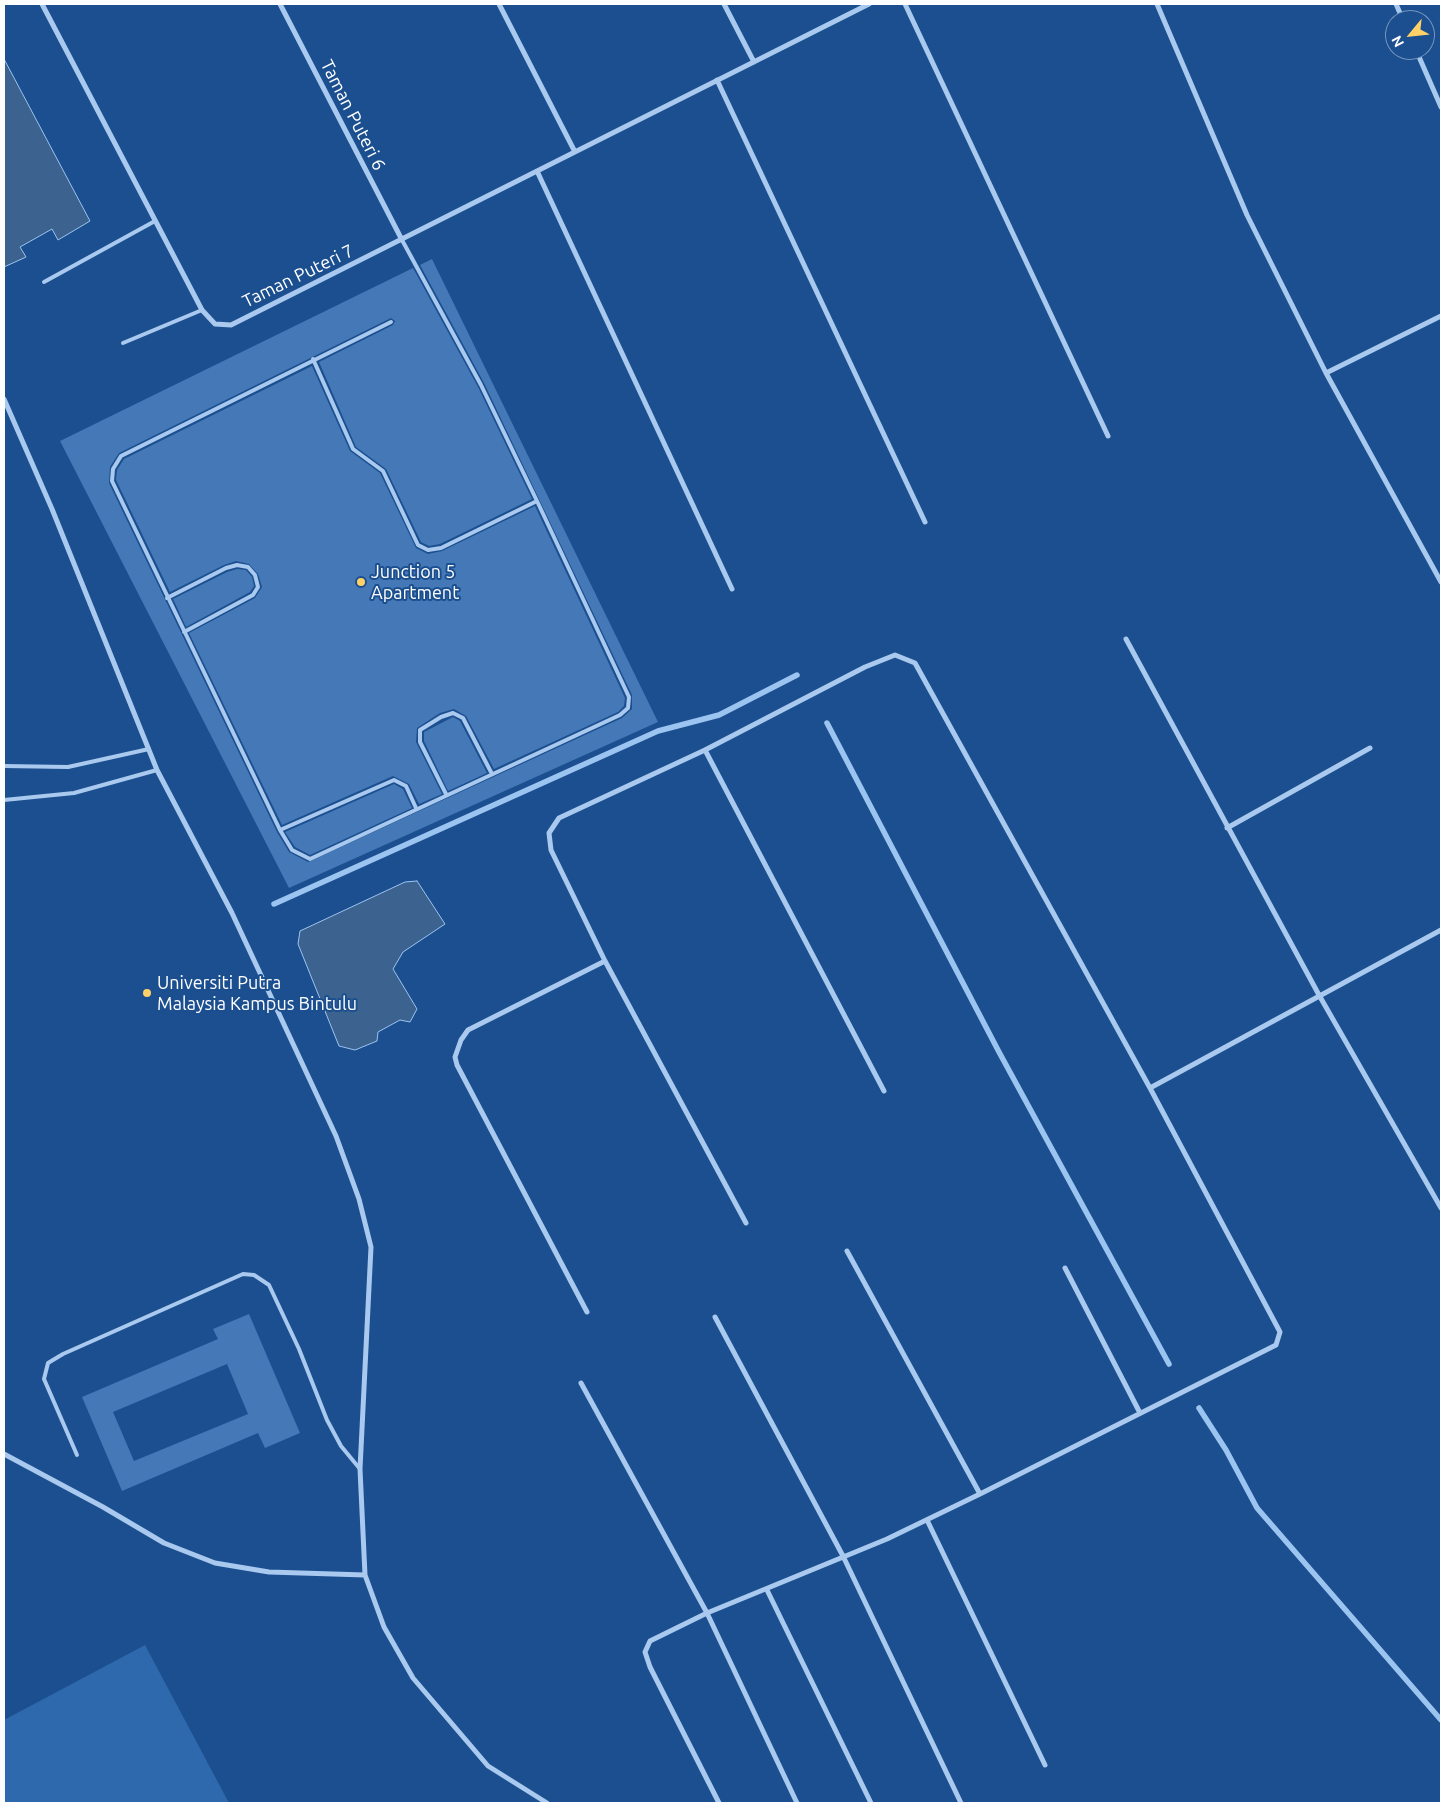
<!DOCTYPE html>
<style>
body{margin:0}
#map{position:relative;width:1445px;height:1807px;overflow:hidden;background:#1b4f8f;font-family:Ubuntu,sans-serif}
canvas{display:block}
.frame{position:absolute;inset:0;border:5px solid #fff;pointer-events:none}
.north{position:absolute;left:1385px;top:10px;width:50px;height:50px;box-sizing:border-box;background:#1b4f8f;border:1px solid #7695bc;border-radius:50%;rotate:242deg;font-size:14px;font-weight:700;line-height:20px;text-align:center;color:#fff}
.north::after{content:'';display:block;margin:auto;width:18px;height:22px;background:#ffd166;clip-path:polygon(50% 0,100% 100%,50% 72%,0 100%)}
</style>
<div id="map">
<canvas width="1445" height="1807"></canvas>
<div class="frame"></div>
<div class="north">N</div>
</div>
<script>
const c = document.querySelector('canvas').getContext('2d');
c.lineJoin = 'round';
function fill(path, color) {
  c.fillStyle = color;
  c.fill(path, 'evenodd');
}
function shape(rows) {
  const path = new Path2D();
  for (const r of rows) {
    path.moveTo(r[0], r[1]);
    for (let i = 2; i < r.length; i += 2) path.lineTo(r[i], r[i + 1]);
  }
  return path;
}
function stroke(path, color, width, dash) {
  c.strokeStyle = color;
  c.lineWidth = width;
  c.lineCap = dash ? 'butt' : 'round';
  c.setLineDash(dash || []);
  c.stroke(path);
}
function drawText(font, color, halo, rows, align = 'center') {
  c.font = font + ' Ubuntu,sans-serif';
  c.lineWidth = 4;
  c.setLineDash([]);
  c.textBaseline = 'middle';
  c.strokeStyle = halo;
  c.fillStyle = color;
  for (const [text, x, y, turn = 0] of rows) {
    c.save();
    c.translate(x, y);
    c.rotate((+turn || 0) * Math.PI / 180);
    c.textAlign = isNaN(turn) ? turn : align;
    if (halo) c.strokeText(text, 0, 0);
    c.fillText(text, 0, 0);
    c.restore();
  }
}
fill(shape([
 [145,1645,229,1803,4,1803,4,1720]
]), '#2e69ad');
const water = shape([
 [4,59,90,221,58,240,52,229,20,247,26,257,4,267,4,59],
 [417,881,445,924,403,952,393,969,417,1009,410,1022,400,1020,378,1032,377,1041,355,1050,339,1046,298,944,300,931,405,882,417,881]
]);
fill(water, '#3c6290');
stroke(water, '#9cc4f0', 1);
stroke(shape([
 [827,723,999,1052,1169,1364],
 [274,904,658,731,719,715,797,675],
 [1199,1408,1226,1450,1257,1508,1441,1720]
]), '#9cc4f0', 5.5);
fill(shape([
 [432,259,658,722,289,888,60,441,413,268,478,387,532,499,440,544,429,546,421,542,386,469,356,447,319,362,393,325,395,321,391,318,119,453,110,467,109,483,277,832,289,852,308,862,622,718,632,709,632,695,484,383,420,265],
 [312,366,350,451,380,473,416,548,428,554,442,551,535,506,625,698,624,706,618,712,494,769,466,716,454,709,440,713,417,728,416,742,442,794,419,804,409,784,393,776,282,825,189,633,255,598,262,587,258,574,249,564,236,561,224,565,170,592,116,480,117,470,124,459],
 [237,569,246,570,252,577,254,586,250,592,186,627,173,599,227,572],
 [453,717,460,721,487,773,448,791,424,741,424,732],
 [394,784,403,789,412,808,310,855,295,847,285,832],
 [249,1314,300,1433,265,1448,258,1433,122,1491,82,1397,218,1339,213,1329],
 [227,1364,248,1414,134,1461,113,1412]
]), '#4478b7');
stroke(shape([
 [44,282,155,221],
 [391,322,121,456,113,469,112,481,280,830,292,850,310,859,620,715,628,708,629,697,537,501,481,385,402,240],
 [123,343,202,310],
 [313,359,353,449,383,471,418,545,428,550,441,548,537,501],
 [167,598,226,568,237,565,248,567,255,575,258,587,253,595,184,632],
 [4,766,68,767,149,749],
 [446,794,420,742,420,730,441,717,453,713,463,718,492,774],
 [4,800,74,793,157,770],
 [280,830,394,780,406,786,416,808],
 [77,1455,44,1379,48,1363,63,1354,243,1274,254,1275,269,1285,299,1349,327,1420,341,1446,360,1469]
]), '#a9c9ee', 4);
stroke(shape([
 [42,4,202,310,215,324,231,325,869,4],
 [280,4,402,240],
 [499,4,575,152],
 [724,4,754,62],
 [905,4,1108,436],
 [1157,4,1247,215,1326,373],
 [1396,4,1403,20],
 [1416,50,1441,107],
 [717,80,925,522],
 [537,171,732,589],
 [1441,316,1326,373,1441,582],
 [4,399,52,509,157,770,232,913,336,1136,359,1199,371,1247,360,1469,365,1575,384,1627,413,1678,488,1766,547,1803],
 [1126,639,1319,995,1441,1208],
 [705,750,884,1091],
 [1227,828,1370,748],
 [1150,1088,1441,930],
 [847,1251,980,1494],
 [1065,1268,1140,1413],
 [587,1312,457,1065,455,1057,461,1040,468,1030,605,961],
 [715,1317,843,1556,961,1803],
 [581,1383,707,1613,797,1803],
 [4,1454,103,1507,164,1543,215,1563,269,1572,365,1575],
 [927,1520,1045,1765],
 [767,1590,871,1803],
 [719,1803,650,1667,645,1652,650,1641,707,1613,887,1539,980,1494,1276,1345,1280,1332,1150,1088,915,663,895,655,865,667,705,750,559,818,549,833,551,850,605,961,746,1223]
]), '#a9c9ee', 5);
for (const [x, y, r, color] of [
 [361,582,5,"#ffd166"],
 [147,993,5,"#ffd166"]
]) {
  const dot = new Path2D();
  dot.arc(x, y, r, 0, 2 * Math.PI);
  c.fillStyle = color;
  c.fill(dot);
  stroke(dot, '#1b4f8f', 2);
}
drawText('18px', '#fff', '#1b4f8f', [
 ["Taman Puteri 6",353,115,63],
 ["Taman Puteri 7",298,276,-26]
]);
drawText('18px', '#fff', '#1b4f8f', [
 ["Junction 5",371,572],
 ["Apartment",371,593],
 ["Universiti Putra",157,983],
 ["Malaysia Kampus Bintulu",157,1004]
], 'left');
</script>
